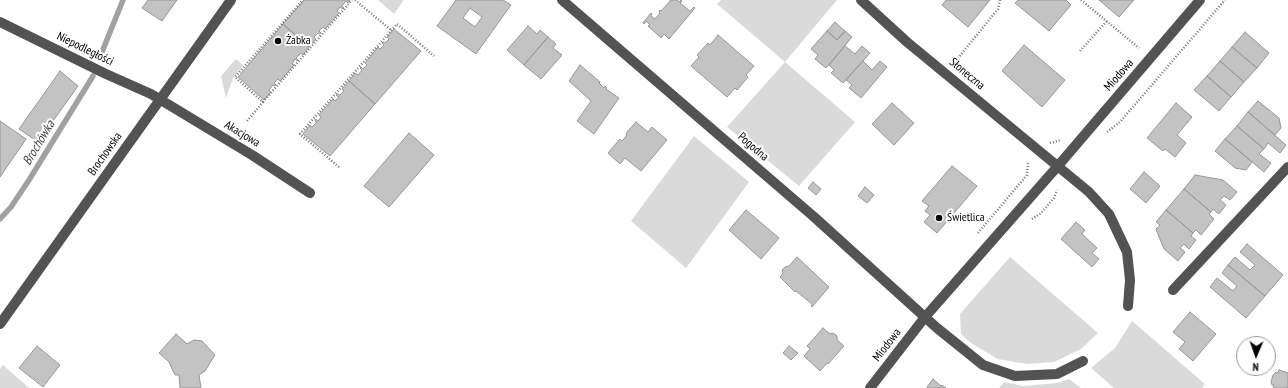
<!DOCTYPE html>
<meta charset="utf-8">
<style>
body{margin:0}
#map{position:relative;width:1288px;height:388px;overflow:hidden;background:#fff;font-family:"PT Sans Narrow",sans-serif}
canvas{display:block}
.north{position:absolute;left:1236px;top:336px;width:40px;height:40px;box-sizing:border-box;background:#fff;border:1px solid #999;border-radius:50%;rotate:182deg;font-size:11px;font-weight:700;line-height:16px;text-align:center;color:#000}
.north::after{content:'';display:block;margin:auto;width:14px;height:18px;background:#000;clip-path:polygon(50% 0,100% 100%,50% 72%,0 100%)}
</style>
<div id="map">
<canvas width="1288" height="388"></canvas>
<div class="north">N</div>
</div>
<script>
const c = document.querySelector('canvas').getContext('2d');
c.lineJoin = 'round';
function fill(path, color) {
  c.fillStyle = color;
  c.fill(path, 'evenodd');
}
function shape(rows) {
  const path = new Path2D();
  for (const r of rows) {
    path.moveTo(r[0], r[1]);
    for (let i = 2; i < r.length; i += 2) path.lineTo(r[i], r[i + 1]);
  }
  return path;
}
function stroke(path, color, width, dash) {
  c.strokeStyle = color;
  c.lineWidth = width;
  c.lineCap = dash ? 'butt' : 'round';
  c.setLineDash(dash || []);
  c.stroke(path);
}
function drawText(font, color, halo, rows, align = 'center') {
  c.font = font + ' "PT Sans Narrow",sans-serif';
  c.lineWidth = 4;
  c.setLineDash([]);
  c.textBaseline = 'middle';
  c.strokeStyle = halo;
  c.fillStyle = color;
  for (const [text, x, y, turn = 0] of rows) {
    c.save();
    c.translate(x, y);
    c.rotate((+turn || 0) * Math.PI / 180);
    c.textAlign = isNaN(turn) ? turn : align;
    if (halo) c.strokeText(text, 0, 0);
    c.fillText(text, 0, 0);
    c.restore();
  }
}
fill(shape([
 [378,0,404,0,394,14],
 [721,0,837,0,785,62,855,122,799,186,727,127,785,62,717,4],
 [236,59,243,65,233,78,226,98,221,76],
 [694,136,749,182,686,268,631,221],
 [1010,257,1098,333,1081,349,1054,362,1027,364,998,359,971,343,961,334,960,314],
 [1132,321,1205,384,1202,388,1114,388,1091,368,1115,348],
 [3,365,29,388,0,388,0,369],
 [1069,379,1081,388,999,388,1004,382,1023,386,1057,383]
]), '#dadada');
stroke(shape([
 [100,57,123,0],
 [0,219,11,207,29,180,93,76]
]), '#a1a1a1', 5.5);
const building = shape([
 [148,0,177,0,162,21,142,8,148,0],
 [304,0,350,0,348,3,346,1,342,6,344,8,343,9,340,7,337,11,339,13,325,29,323,27,319,31,321,33,320,34,318,33,314,37,316,39,309,47,283,24,304,0],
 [456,0,503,0,511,5,476,54,437,26,456,0],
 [470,8,482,17,475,27,463,18,470,8],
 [671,0,677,0,680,2,681,0,682,1,680,3,690,11,694,7,695,8,669,39,664,34,661,38,648,26,650,25,646,21,644,24,643,23,651,13,652,14,651,16,655,19,660,13,659,11,660,10,661,11,671,0],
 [946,0,990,0,968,27,942,5,946,0],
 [1018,0,1066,0,1071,5,1049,31,1015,3,1018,0],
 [1099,0,1134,0,1119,17,1099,0],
 [835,22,845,31,837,40,827,31,835,22],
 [283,24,309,47,303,55,301,53,296,58,298,60,297,61,295,59,292,64,294,65,280,81,278,79,274,83,276,85,275,86,273,85,269,90,271,92,264,100,238,77,283,24],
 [528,26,537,34,540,30,548,37,524,65,507,50,528,26],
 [394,29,421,51,375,104,349,81,355,73,358,75,362,70,360,68,361,67,363,69,367,65,365,63,378,47,380,49,384,45,382,43,383,42,385,43,389,39,387,37,394,29],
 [827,31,837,40,845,31,852,37,826,68,815,59,818,55,811,49,827,31],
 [1245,32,1269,53,1257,68,1232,47,1245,32],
 [718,35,754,66,746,75,748,77,737,90,735,88,727,97,691,66,699,57,697,55,708,43,710,45,718,35],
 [548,37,556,44,553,48,562,55,541,79,524,65,548,37],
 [1024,45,1065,80,1042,107,1002,71,1024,45],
 [845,46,855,54,862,46,870,53,843,83,831,73,834,70,829,65,845,46],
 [1232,47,1257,68,1244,82,1220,61,1232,47],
 [863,61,872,70,880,61,887,67,861,98,849,88,852,85,846,80,863,61],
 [1220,61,1244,82,1231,97,1207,76,1220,61],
 [580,65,600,82,599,83,604,88,605,86,607,88,606,89,619,98,594,134,577,121,591,101,569,81,580,65],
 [60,71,78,86,38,142,19,129,60,71],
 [1207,76,1231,97,1219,111,1194,90,1207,76],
 [349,81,375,104,330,156,303,134,310,125,312,127,317,122,315,121,316,119,318,121,321,117,319,115,333,99,335,101,339,97,336,95,338,94,340,95,344,91,342,89,349,81],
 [1258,101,1279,118,1281,128,1275,135,1248,112,1258,101],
 [892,103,914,123,894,145,872,124,892,103],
 [1176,103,1192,117,1177,135,1186,143,1175,157,1165,149,1163,151,1147,138,1176,103],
 [1248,112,1286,145,1280,153,1268,143,1264,149,1237,126,1248,112],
 [0,121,26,139,0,177,0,121],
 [636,122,648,132,652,127,667,140,641,171,625,158,620,164,608,153,620,139,622,141,626,136,627,132,636,122],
 [1237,126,1264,149,1259,154,1271,163,1264,172,1225,139,1237,126],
 [409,133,434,155,389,207,364,186,409,133],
 [1225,139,1252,162,1246,170,1235,168,1215,151,1225,139],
 [952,166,977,186,937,233,924,222,930,215,925,211,929,206,922,201,952,166],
 [1144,172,1160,186,1146,203,1130,189,1144,172],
 [1195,175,1223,180,1237,192,1230,200,1224,196,1220,200,1226,205,1219,214,1213,209,1211,212,1184,189,1195,175],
 [813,182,821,189,816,195,808,188,813,182],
 [865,187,874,195,867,203,858,196,865,187],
 [1184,189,1211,212,1209,214,1214,219,1201,235,1196,230,1193,233,1166,210,1184,189],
 [746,210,779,238,761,259,729,230,746,210],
 [1166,210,1193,233,1191,236,1196,240,1189,249,1184,244,1180,248,1185,252,1178,261,1164,249,1156,229,1160,225,1156,222,1166,210],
 [1076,222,1085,230,1082,234,1097,248,1092,253,1099,259,1092,267,1061,239,1076,222],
 [1247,244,1283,275,1265,296,1228,265,1235,257,1250,270,1255,265,1240,252,1247,244],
 [797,257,829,287,812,307,811,306,812,304,796,291,795,292,780,277,783,273,782,270,785,267,789,266,797,257],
 [1228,265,1265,296,1246,318,1210,287,1217,278,1233,291,1237,286,1222,273,1228,265],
 [1190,312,1216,334,1193,361,1179,349,1185,342,1173,332,1190,312],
 [823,328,830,334,833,333,837,336,837,340,844,346,828,364,827,363,820,371,804,356,810,349,807,346,823,328],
 [176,334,187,344,194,340,202,341,215,355,205,371,199,375,201,388,180,388,179,375,175,375,169,362,159,353,176,334],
 [37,346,60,365,43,387,19,368,37,346],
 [789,346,798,353,791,360,783,353,789,346],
 [1279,370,1288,373,1288,388,1273,388,1274,386,1272,385,1271,382,1273,375,1276,372,1278,373,1279,370],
 [933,379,941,386,942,385,946,388,928,388,927,387,933,379]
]);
fill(building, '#c3c3c3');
stroke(building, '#979797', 1);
stroke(shape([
 [355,0,391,30],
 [1081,0,1139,48],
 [1080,51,1107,21],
 [954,63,998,9,1000,0],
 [263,102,352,0],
 [247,121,263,102,235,77,303,0],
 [1107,132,1119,123,1225,0],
 [1050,143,1061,140],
 [339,167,300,134,397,24,434,56],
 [1032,219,1041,213,1054,198,1057,190],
 [978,233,1027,175,1028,161]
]), '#757575', 2.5, [1, 2]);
stroke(shape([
 [562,0,813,216,937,328,983,365,1015,376,1057,374,1083,361],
 [861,0,907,42,1089,192,1109,214,1127,252,1130,280,1128,306],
 [0,22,106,74,151,94,252,155,310,193],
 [1173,290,1288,167],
 [0,324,231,0],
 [870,388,925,317,1057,167,1200,0]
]), '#535353', 10);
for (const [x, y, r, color] of [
 [278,41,4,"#000"],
 [939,218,4,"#000"]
]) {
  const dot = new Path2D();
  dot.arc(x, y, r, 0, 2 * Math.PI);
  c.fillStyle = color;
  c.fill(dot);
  stroke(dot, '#fff', 1.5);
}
drawText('12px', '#000', '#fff', [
 ["Żabka",286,41],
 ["Świetlica",947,218]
], 'left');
drawText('12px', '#000', '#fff', [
 ["Niepodległości",85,49,26],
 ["Słoneczna",967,74,40],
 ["Miodowa",1119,75,-49],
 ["Akacjowa",242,134,31],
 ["Pogodna",753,147,41],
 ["Brochowska",105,154,-55],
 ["Miodowa",887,345,-52]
]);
drawText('italic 13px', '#424242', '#fff', [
 ["Brochówka",39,143,-59]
]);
</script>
